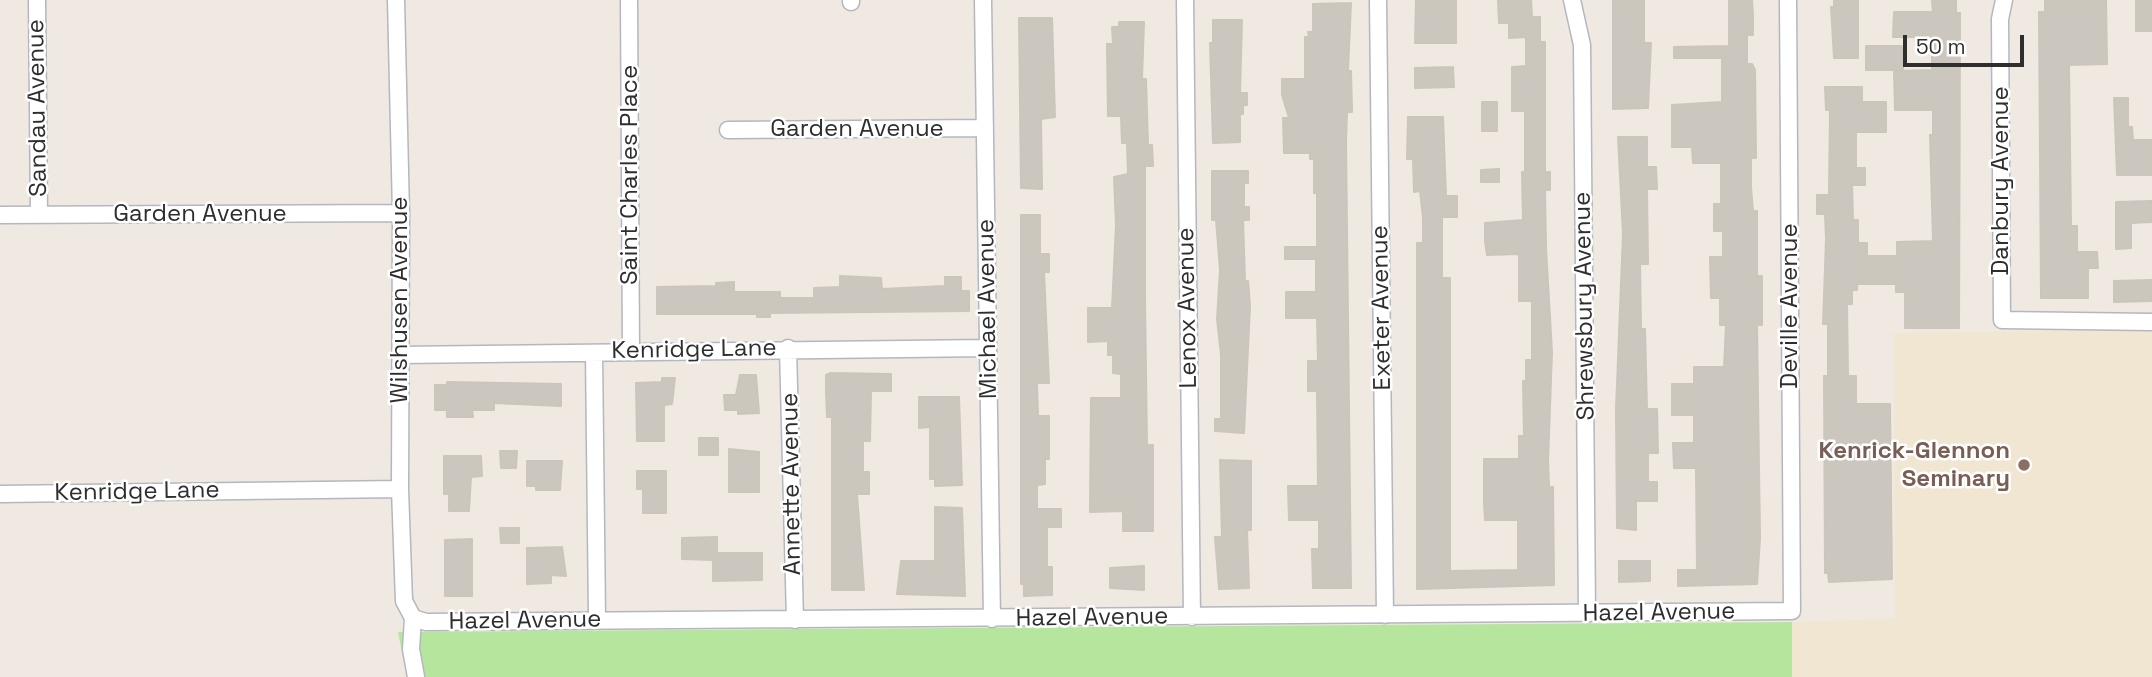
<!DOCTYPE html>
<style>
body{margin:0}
#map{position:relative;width:2152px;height:677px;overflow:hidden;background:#efe9e1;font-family:"Space Grotesk",sans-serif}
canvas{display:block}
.scale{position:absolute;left:1903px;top:35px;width:121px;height:32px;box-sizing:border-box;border:4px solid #2e2e2e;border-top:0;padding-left:9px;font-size:21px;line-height:24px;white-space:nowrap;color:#2e2e2e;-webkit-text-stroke:5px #fff;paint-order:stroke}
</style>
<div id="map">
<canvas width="2152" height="677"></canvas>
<div class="scale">50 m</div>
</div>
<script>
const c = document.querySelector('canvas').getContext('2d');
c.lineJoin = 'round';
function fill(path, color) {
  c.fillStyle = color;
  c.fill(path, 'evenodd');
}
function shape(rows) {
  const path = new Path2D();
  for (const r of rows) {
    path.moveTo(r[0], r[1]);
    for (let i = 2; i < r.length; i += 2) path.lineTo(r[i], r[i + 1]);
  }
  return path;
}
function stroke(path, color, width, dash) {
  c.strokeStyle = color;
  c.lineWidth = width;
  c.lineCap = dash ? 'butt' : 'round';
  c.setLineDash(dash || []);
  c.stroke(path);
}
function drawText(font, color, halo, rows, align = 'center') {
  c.font = font + ' "Space Grotesk",sans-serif';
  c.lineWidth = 5;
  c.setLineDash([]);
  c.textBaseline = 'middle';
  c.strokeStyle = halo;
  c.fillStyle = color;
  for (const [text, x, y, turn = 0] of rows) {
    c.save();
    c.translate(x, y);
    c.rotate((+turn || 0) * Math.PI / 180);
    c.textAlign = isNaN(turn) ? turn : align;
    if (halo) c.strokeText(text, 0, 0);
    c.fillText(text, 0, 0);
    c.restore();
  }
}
fill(shape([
 [2152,330,2152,677,1792,677,1792,622,1895,619,1894,333]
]), '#f0e6d1');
fill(shape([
 [1792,622,1792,677,407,677,398,632]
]), '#b6e59e');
const building = shape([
 [1416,0,1456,0,1456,43,1415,43,1416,0],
 [1498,0,1531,0,1532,17,1540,17,1540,42,1545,42,1545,172,1550,172,1550,190,1545,190,1546,248,1552,352,1548,461,1549,487,1553,487,1554,585,1417,589,1417,243,1423,243,1423,217,1420,191,1414,192,1413,159,1407,159,1408,117,1443,117,1446,196,1457,196,1457,217,1442,217,1442,278,1450,278,1450,571,1518,570,1518,520,1485,520,1484,502,1484,459,1519,459,1519,436,1524,436,1523,381,1526,381,1526,360,1532,360,1532,301,1519,301,1519,254,1487,255,1485,241,1485,223,1523,220,1522,172,1525,172,1525,111,1512,111,1512,67,1526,66,1526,37,1509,38,1509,23,1499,23,1498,0],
 [1613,0,1644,0,1644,43,1651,43,1648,108,1613,109,1613,0],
 [1729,0,1752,0,1753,16,1753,35,1747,35,1747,64,1752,64,1755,70,1756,158,1751,158,1751,187,1753,211,1757,211,1757,276,1762,276,1762,325,1757,325,1760,539,1757,584,1678,586,1678,570,1697,570,1696,468,1674,468,1673,443,1694,443,1694,415,1672,415,1672,384,1694,384,1694,367,1724,367,1726,325,1720,325,1720,298,1711,298,1710,257,1723,257,1723,231,1714,231,1714,204,1721,204,1721,163,1693,163,1692,147,1672,147,1672,105,1722,102,1722,58,1674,58,1674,47,1729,46,1729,0],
 [1834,0,1858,0,1858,58,1834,58,1831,7,1834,7,1834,0],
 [2045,0,2106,0,2107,64,2069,65,2071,226,2077,226,2077,252,2097,252,2098,268,2088,268,2088,298,2041,298,2039,12,2045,12,2045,0],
 [2136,0,2152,0,2152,31,2136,31,2136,0],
 [1932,1,1956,1,1956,13,1960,13,1959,328,1905,328,1905,292,1896,292,1896,284,1857,284,1857,290,1852,290,1852,304,1847,304,1848,376,1856,376,1856,404,1890,404,1892,579,1829,582,1828,573,1825,573,1824,376,1828,376,1828,324,1823,324,1826,239,1825,214,1817,214,1817,195,1829,195,1830,110,1826,110,1825,87,1862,87,1862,102,1886,102,1886,132,1856,132,1856,168,1865,168,1865,185,1852,185,1853,220,1858,220,1858,243,1867,243,1867,256,1897,256,1897,242,1933,241,1930,135,1933,135,1933,110,1895,110,1894,71,1932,70,1932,37,1893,37,1894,12,1933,12,1932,1],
 [1351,3,1348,71,1351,71,1352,112,1347,112,1346,141,1351,588,1313,588,1312,549,1319,549,1319,520,1289,520,1288,486,1318,486,1317,391,1308,391,1308,361,1318,361,1317,318,1286,318,1286,292,1316,292,1316,259,1285,259,1285,247,1317,247,1317,193,1314,193,1314,159,1310,159,1310,153,1284,153,1283,118,1289,118,1282,95,1282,79,1305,79,1305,37,1309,37,1308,32,1313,32,1313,4,1351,3],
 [1019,18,1052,18,1055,117,1041,119,1042,189,1021,188,1019,18],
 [1213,20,1242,20,1240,93,1247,93,1247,105,1243,105,1243,114,1240,114,1240,142,1213,143,1210,43,1213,43,1213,20],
 [1119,22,1144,22,1142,79,1146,79,1148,145,1152,145,1153,166,1145,166,1145,300,1147,445,1153,445,1153,531,1123,531,1123,511,1090,512,1091,398,1121,398,1121,374,1113,373,1113,355,1108,355,1108,341,1088,342,1088,308,1112,308,1116,225,1114,177,1128,174,1127,143,1122,143,1121,116,1108,116,1107,44,1113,44,1112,27,1119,27,1119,22],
 [1866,46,1902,46,1903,70,1866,70,1866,46],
 [1453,67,1454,87,1415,88,1415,68,1453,67],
 [2114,98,2128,98,2128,127,2132,127,2133,140,2152,140,2152,175,2117,175,2114,98],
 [1482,102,1497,102,1497,131,1482,131,1482,102],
 [1618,137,1647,137,1647,167,1656,167,1657,189,1647,189,1648,264,1640,264,1641,329,1645,329,1647,409,1657,409,1658,453,1648,453,1648,482,1657,482,1657,501,1636,501,1636,530,1617,528,1616,409,1623,234,1618,137],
 [1499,169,1499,182,1481,182,1481,170,1499,169],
 [1212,171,1248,171,1248,183,1244,183,1244,207,1249,207,1249,220,1243,220,1245,281,1248,281,1250,306,1244,433,1215,431,1215,419,1221,419,1221,355,1217,319,1220,270,1216,220,1212,220,1212,171],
 [2152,201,2152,222,2131,223,2131,248,2116,249,2116,202,2152,201],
 [1021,215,1040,215,1040,254,1049,254,1049,272,1044,272,1049,383,1037,383,1038,416,1049,416,1049,459,1045,459,1045,484,1037,485,1037,509,1061,509,1061,527,1047,527,1047,567,1052,567,1052,595,1024,596,1024,584,1021,584,1021,215],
 [840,276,881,278,882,289,945,286,945,277,961,277,961,291,969,291,969,311,770,313,770,317,757,317,757,314,657,314,657,287,716,286,716,283,734,282,734,292,780,292,780,298,814,298,814,288,840,287,840,276],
 [2152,280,2152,301,2114,302,2114,281,2152,280],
 [831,373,891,374,891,391,871,391,870,441,863,441,863,472,869,472,869,494,857,494,864,590,832,590,832,417,827,417,826,391,826,375,831,373],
 [740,375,756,375,759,413,738,414,738,410,725,410,724,395,736,395,740,375],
 [662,378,675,378,672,404,664,405,664,441,637,441,636,383,662,382,662,378],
 [447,382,561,384,561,406,494,403,494,410,472,410,473,417,447,417,447,410,435,410,435,385,447,385,447,382],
 [919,397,959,397,962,485,935,486,935,479,930,479,930,427,919,428,919,397],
 [699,438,718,438,718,455,699,455,699,438],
 [729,449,759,452,759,492,729,492,729,449],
 [500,451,517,451,516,468,501,468,500,451],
 [444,456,481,456,482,476,471,477,469,511,449,511,449,494,444,494,444,456],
 [1220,460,1251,461,1251,530,1247,530,1249,588,1219,589,1215,537,1222,537,1220,460],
 [527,461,562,461,560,490,536,490,536,486,527,486,527,461],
 [637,471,666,471,666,513,643,513,643,489,637,489,637,471],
 [935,507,962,508,965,596,897,594,901,561,935,561,935,507],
 [500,528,519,528,519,543,501,543,500,528],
 [717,537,717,553,762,553,762,580,713,581,713,560,682,559,682,538,717,537],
 [472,539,472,596,445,596,445,540,472,539],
 [562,547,566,576,551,575,551,583,527,584,527,548,562,547],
 [1619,561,1650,561,1650,581,1619,582,1619,561],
 [1144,566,1144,590,1110,588,1110,568,1144,566]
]);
fill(building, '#cbc7bf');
stroke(building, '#cbc5ba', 2);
const street = shape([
 [37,0,39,215],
 [396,0,401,213,400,489,404,601,413,618,426,622,1792,611,1788,0],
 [629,0,631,350],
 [983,0,992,619],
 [1185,0,1192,617],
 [1378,0,1385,615],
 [1572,0,1582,45,1587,614],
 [2004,0,2000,19,2002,320,2152,322],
 [851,2,851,0],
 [728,130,985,128],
 [0,215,401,213],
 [788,348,795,620],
 [594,353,597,619],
 [400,355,988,348],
 [0,494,400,489],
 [413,618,411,649,416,677]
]);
stroke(street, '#b4b7c1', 19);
stroke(street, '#fff', 16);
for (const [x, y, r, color] of [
 [2024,465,7,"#8d6e63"]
]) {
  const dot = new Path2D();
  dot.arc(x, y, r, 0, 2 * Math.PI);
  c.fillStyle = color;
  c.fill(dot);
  stroke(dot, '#fff', 2.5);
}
drawText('24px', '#2e2e2e', '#fff', [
 ["Sandau Avenue",38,108,-91],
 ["Garden Avenue",857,129],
 ["Saint Charles Place",630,175,-90],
 ["Danbury Avenue",2001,181,-90],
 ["Garden Avenue",200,214],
 ["Wilshusen Avenue",400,300,-90],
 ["Shrewsbury Avenue",1585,306,-91],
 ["Deville Avenue",1790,306,-90],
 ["Lenox Avenue",1188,308,-91],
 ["Exeter Avenue",1382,308,-91],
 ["Michael Avenue",988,309,-91],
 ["Kenridge Lane",694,350,-1],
 ["Annette Avenue",792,484,-91],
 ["Kenridge Lane",137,492,-1],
 ["Hazel Avenue",1659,613,-1],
 ["Hazel Avenue",1092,618,-1],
 ["Hazel Avenue",525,621,-1]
]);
drawText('bold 24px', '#785e54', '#fff', [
 ["Kenrick-Glennon",2010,451],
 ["Seminary",2010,479]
], 'right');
</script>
